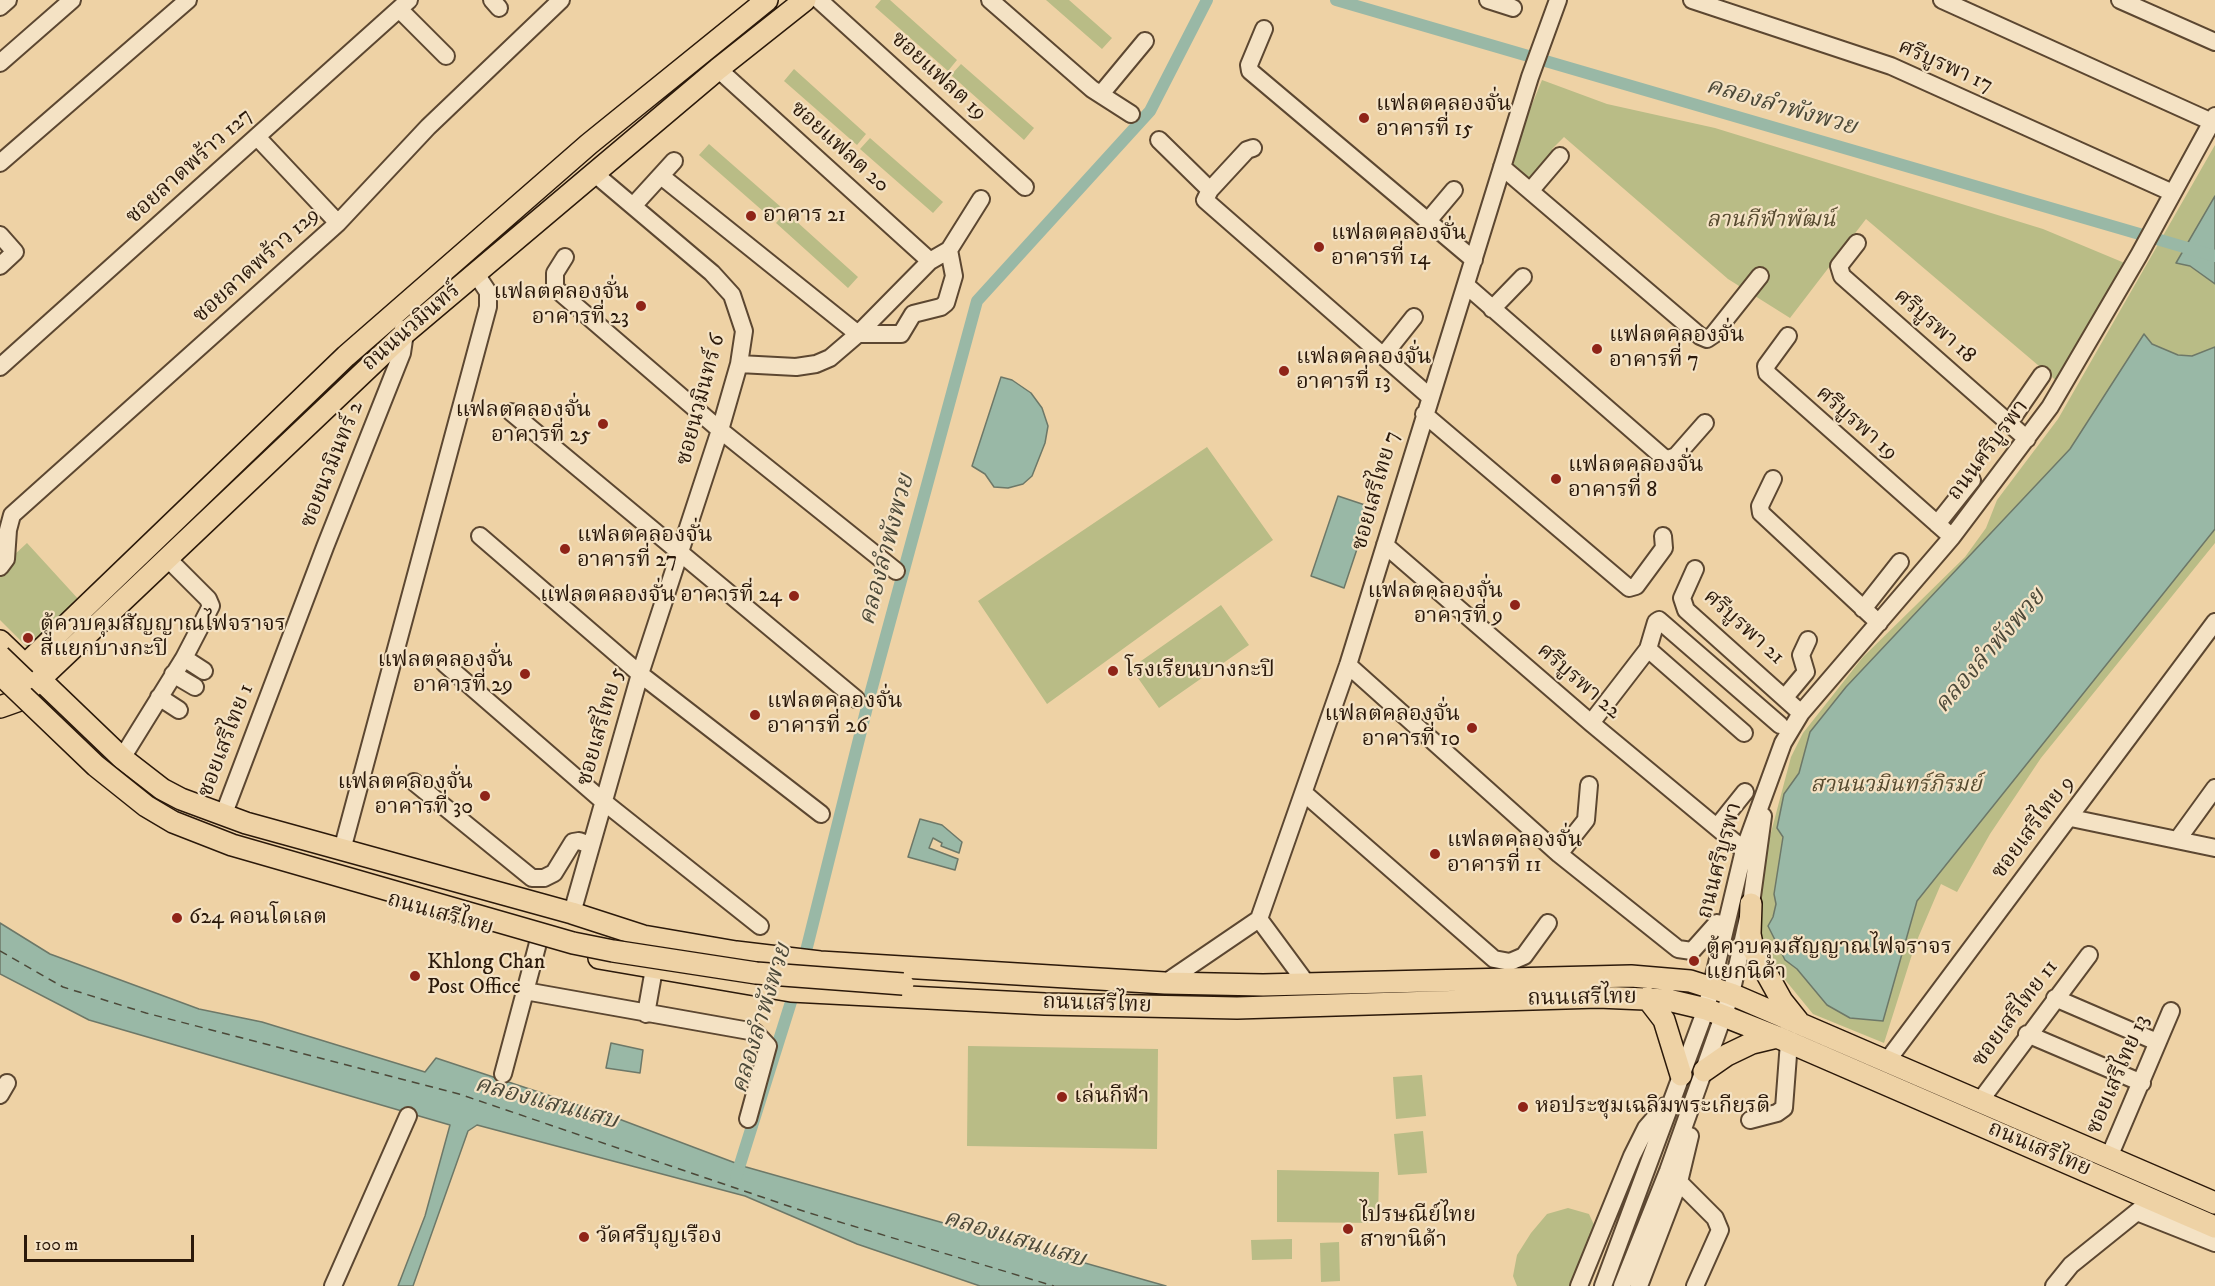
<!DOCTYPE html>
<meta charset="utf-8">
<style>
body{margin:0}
#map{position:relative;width:2215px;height:1286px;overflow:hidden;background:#eed2a5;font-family:"IM FELL DW Pica",serif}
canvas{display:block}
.scale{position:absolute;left:24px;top:1235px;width:170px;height:27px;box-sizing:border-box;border:3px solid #2b190a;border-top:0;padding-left:8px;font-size:18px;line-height:21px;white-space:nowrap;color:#2b190a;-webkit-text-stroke:4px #f4e2c4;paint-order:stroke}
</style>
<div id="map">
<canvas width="2215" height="1286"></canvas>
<div class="scale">100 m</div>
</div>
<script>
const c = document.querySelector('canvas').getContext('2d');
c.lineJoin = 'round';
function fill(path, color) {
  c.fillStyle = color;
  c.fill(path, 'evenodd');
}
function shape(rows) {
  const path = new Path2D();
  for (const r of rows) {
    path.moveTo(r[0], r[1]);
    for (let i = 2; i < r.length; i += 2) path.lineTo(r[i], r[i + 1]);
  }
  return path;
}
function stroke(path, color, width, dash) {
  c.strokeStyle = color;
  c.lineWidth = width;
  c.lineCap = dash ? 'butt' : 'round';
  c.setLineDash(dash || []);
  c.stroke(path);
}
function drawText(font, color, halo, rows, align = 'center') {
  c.font = font + ' "IM FELL DW Pica","Noto Serif Thai",serif';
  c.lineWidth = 4.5;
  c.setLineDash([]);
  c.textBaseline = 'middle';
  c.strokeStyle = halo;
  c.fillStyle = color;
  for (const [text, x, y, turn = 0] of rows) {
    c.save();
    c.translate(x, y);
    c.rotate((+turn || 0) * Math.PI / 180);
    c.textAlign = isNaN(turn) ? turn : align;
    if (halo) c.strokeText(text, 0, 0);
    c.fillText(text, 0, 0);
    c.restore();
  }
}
fill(shape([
 [881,0,890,0,957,60,948,71,875,7],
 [1046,0,1069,0,1112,38,1102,49],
 [961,64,1034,128,1024,140,951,75],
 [794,69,866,134,857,145,784,81],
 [1542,80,1607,104,1715,128,2043,229,2127,264,2059,383,1866,219,1790,318,1728,279,1564,137,1552,149,1558,168,1540,192,1508,163],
 [870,138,943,202,933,213,860,149],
 [709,144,782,208,772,219,699,155],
 [2215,145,2215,543,2041,758,1990,834,1957,892,1941,884,1915,945,1884,1043,1813,1014,1773,965,1759,940,1759,905,1769,840,1791,757,1803,733,1863,657,1965,557,1986,528,1997,500,2058,419],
 [786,212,858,277,848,288,776,223],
 [1207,447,1273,540,1047,704,978,601],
 [27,543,80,601,29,649,0,620,0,568],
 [1221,605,1249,645,1159,708,1131,668],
 [968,1046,1158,1049,1157,1149,967,1146],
 [1422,1075,1426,1116,1396,1119,1393,1077],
 [1423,1131,1427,1173,1398,1175,1394,1134],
 [1277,1170,1379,1172,1378,1223,1277,1222],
 [1568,1208,1589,1214,1595,1227,1578,1286,1517,1286,1513,1276,1517,1255,1531,1233,1547,1214],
 [1292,1239,1292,1259,1252,1260,1251,1240],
 [1339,1242,1340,1281,1321,1282,1320,1243]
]), '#b9bc86');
const water = shape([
 [2215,196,2215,284,2190,266,2176,263,2215,196],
 [2144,334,2152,344,2178,355,2192,356,2215,347,2215,529,1917,901,1883,1021,1850,1018,1827,1005,1797,969,1785,960,1768,926,1773,917,1776,904,1774,894,1783,837,1777,828,1784,794,1799,773,1810,732,1846,687,2070,449,2144,334],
 [1001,377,1012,380,1031,393,1042,408,1048,426,1045,443,1032,476,1023,484,1008,488,994,487,985,474,972,466,1001,377],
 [1338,496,1371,507,1344,588,1311,576,1338,496],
 [920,819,942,825,962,842,959,853,941,846,942,843,933,838,929,848,958,859,955,870,908,857,920,819],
 [0,923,50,954,199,1009,262,1022,425,1072,436,1058,611,1116,746,1167,1166,1286,980,1286,857,1244,745,1196,477,1125,468,1131,413,1286,398,1286,425,1216,450,1125,89,1020,0,974,0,923],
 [611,1043,643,1050,640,1073,606,1068,611,1043]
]);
fill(water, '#99b8a6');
stroke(water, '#6d7868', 1.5);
stroke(shape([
 [1336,0,2215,256],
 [803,963,871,691,977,301,1150,111,1207,0],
 [736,1177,796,986]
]), '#99b8a6', 12);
stroke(shape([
 [0,951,63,987,146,1013,459,1094,806,1212,1054,1286]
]), '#4c4939', 1.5, [8, 6]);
const minor = shape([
 [492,0,499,8],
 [819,0,1025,187],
 [990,0,1092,89,1131,114],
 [1488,0,1513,8],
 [1692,0,1891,66,2173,193],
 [1942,0,2212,122],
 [2120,0,2215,42],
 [0,7,8,0],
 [399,9,446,56],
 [1264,29,1249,65,1250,71,1474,260],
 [0,63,72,0],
 [718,69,930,261],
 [1101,94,1145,41],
 [257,137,338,223],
 [1159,140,1210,190],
 [1253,148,1247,150,1210,190,1205,200,1429,396],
 [0,163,188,0],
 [1502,167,1700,336,1707,339,1713,335,1760,276],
 [661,176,858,334,901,334,913,314,941,307,946,303,954,276,949,250],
 [1531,190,1560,156],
 [633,206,674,161],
 [1427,222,1454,190],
 [0,235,15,252,0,266],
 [1857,243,1839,266,1842,276,2027,439],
 [565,257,555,273,555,288,720,430,896,571],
 [1467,286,1663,457,1668,459,1676,456,1705,423],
 [1492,309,1523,277],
 [1788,336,1766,366,1767,373,1952,537],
 [1383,356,1414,317],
 [739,364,796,367,816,364,830,358,858,334,930,261,949,250,981,199],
 [0,367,409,0],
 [511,412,856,699],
 [1424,414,1629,588,1636,586,1664,548,1663,536],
 [2009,423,2042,375],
 [1773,479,1760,506,1761,513,1879,623],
 [1937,524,1972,480],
 [480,536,640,674,821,814],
 [1385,545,1591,723,1744,850],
 [0,567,6,559,8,530,12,515,338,223,428,127,561,0],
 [1695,569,1682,598,1686,610,1801,713],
 [1863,609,1900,562],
 [1648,649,1744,733],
 [184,658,204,671],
 [445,664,604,802,760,926],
 [1348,665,1559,854,1678,949,1692,951,1717,923],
 [173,674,195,687],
 [1786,696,1806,672,1801,655,1808,640],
 [159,697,179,710],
 [1591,723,1648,649,1656,622,1659,620,1780,725],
 [122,758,184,658,211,606,208,599,168,559],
 [414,782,532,878,544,878,554,873,573,842,579,841,590,845],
 [1304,793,1494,959,1510,962,1524,956,1548,923],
 [223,816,325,547,402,353,405,333,403,329],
 [2071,818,2215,848],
 [1717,827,1745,792],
 [2178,839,2215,788],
 [342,850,488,307,488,292,476,274],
 [1559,854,1586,820,1589,785],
 [572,913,640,674,720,430,739,364,744,331,732,295,712,273,595,174],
 [1165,983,1259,919],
 [1307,984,1259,919,1348,665,1530,77,1558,0],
 [525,991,755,1032,768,1046,748,1119],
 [2055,998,2157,1042],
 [646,1014,654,969],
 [2027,1034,2142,1083],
 [1887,1061,2215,622],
 [503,1074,538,943],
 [0,1095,7,1083],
 [1980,1101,2089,955],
 [1750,1120,1777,1113,1784,1108,1789,1042],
 [2109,1157,2171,1011],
 [1679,1182,1715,1218,1720,1230,1695,1286],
 [2137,1212,2215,1243],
 [333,1286,408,1116],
 [1579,1286,1632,1156,1646,1128,1665,1106],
 [1603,1286,1706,1009,1744,850,1783,743,1801,713,1952,537,2050,407,2139,255,2215,116],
 [1622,1286,1668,1171,1731,994,1751,904,1763,816],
 [1639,1286,1679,1182,1690,1136],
 [2054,1286,2071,1265,2153,1199]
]);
const major = shape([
 [0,641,122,758,162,789,181,799,246,823,572,913,643,936,736,952,820,962,1165,983,1263,985,1631,976,1690,981,1731,994,2215,1203],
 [17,676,25,665,346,356,589,144,767,0],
 [0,707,17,701,405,333,718,69,805,0],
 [1751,904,1750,934,1753,949,1782,1001,1798,1021],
 [599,958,791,991,1045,1004,1237,1008,1598,997,1668,1000,1706,1009,1777,1037,2215,1227],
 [1647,998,1664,1020,1681,1075],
 [1704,1071,1727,1055,1752,1043,1777,1037]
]);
stroke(minor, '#5c4731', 20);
stroke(major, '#2b190a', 24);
stroke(minor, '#f4e2c4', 16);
stroke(major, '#eed2a5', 21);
const majorBridge = shape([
 [0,656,25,680],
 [0,674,96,766,146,806,173,822,232,845,573,943,613,951,756,973,903,984]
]);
stroke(majorBridge, '#2b190a', 24, []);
stroke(majorBridge, '#eed2a5', 21);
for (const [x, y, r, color] of [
 [1364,118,6,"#8f2418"],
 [751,216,6,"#8f2418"],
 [1319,247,6,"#8f2418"],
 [641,306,6,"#8f2418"],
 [1597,349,6,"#8f2418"],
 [1284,371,6,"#8f2418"],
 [603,424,6,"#8f2418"],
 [1556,479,6,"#8f2418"],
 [565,549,6,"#8f2418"],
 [794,596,6,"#8f2418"],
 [1515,605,6,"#8f2418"],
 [28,638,6,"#8f2418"],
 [1113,671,6,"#8f2418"],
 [525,674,6,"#8f2418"],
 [755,715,6,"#8f2418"],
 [1472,728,6,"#8f2418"],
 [485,796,6,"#8f2418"],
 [1435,854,6,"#8f2418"],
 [177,918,6,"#8f2418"],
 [1694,961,6,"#8f2418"],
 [415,976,6,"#8f2418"],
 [1062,1097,6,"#8f2418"],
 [1523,1107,6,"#8f2418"],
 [1348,1229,6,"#8f2418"],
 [584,1237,6,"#8f2418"]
]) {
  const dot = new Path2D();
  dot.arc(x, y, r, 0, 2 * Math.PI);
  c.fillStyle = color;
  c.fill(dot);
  stroke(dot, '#f4e2c4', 2);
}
drawText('22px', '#2b190a', '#f4e2c4', [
 ["ศรีบูรพา 17",1945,67,24],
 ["ซอยแฟลต 19",938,77,42],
 ["ซอยแฟลต 20",839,148,42],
 ["ซอยลาดพร้าว 127",190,167,-42],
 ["ซอยลาดพร้าว 129",257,266,-42],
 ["ศรีบูรพา 18",1934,327,41],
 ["ถนนนวมินทร์",412,328,-41],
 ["ซอยนวมินทร์ 6",702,400,-75],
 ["ศรีบูรพา 19",1856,424,41],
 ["ถนนศรีบูรพา",1989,451,-53],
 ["ซอยนวมินทร์ 2",333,465,-68],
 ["ซอยเสรีไทย 7",1377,491,-74],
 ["ศรีบูรพา 21",1743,628,42],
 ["ศรีบูรพา 22",1578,682,41],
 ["ซอยเสรีไทย 5",602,727,-74],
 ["ซอยเสรีไทย 1",227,741,-69],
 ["ซอยเสรีไทย 9",2034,828,-53],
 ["ถนนศรีบูรพา",1721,861,-75],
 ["ถนนเสรีไทย",440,915,16],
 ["ถนนเสรีไทย",1582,999,-1],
 ["ถนนเสรีไทย",1097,1005,2],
 ["ซอยเสรีไทย 11",2016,1014,-53],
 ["ซอยเสรีไทย 13",2119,1075,-67],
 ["ถนนเสรีไทย",2039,1150,23]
]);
drawText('22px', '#2b190a', '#f4e2c4', [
 ["แฟลตคลองจั่น",1376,105],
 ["อาคารที่ 15",1376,130],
 ["อาคาร 21",763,216],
 ["แฟลตคลองจั่น",1331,234],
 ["อาคารที่ 14",1331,259],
 ["แฟลตคลองจั่น",629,293,"right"],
 ["อาคารที่ 23",629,318,"right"],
 ["แฟลตคลองจั่น",1609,336],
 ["อาคารที่ 7",1609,361],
 ["แฟลตคลองจั่น",1296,358],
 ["อาคารที่ 13",1296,383],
 ["แฟลตคลองจั่น",591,411,"right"],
 ["อาคารที่ 25",591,436,"right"],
 ["แฟลตคลองจั่น",1568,466],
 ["อาคารที่ 8",1568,491],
 ["แฟลตคลองจั่น",577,536],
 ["อาคารที่ 27",577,561],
 ["แฟลตคลองจั่น",1503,592,"right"],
 ["อาคารที่ 9",1503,617,"right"],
 ["แฟลตคลองจั่น อาคารที่ 24",782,596,"right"],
 ["ตู้ควบคุมสัญญาณไฟจราจร",40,625],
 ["สี่แยกบางกะปิ",40,650],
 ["แฟลตคลองจั่น",513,661,"right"],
 ["อาคารที่ 29",513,686,"right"],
 ["โรงเรียนบางกะปิ",1125,671],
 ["แฟลตคลองจั่น",767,702],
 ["อาคารที่ 26",767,727],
 ["แฟลตคลองจั่น",1460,715,"right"],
 ["อาคารที่ 10",1460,740,"right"],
 ["แฟลตคลองจั่น",473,783,"right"],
 ["อาคารที่ 30",473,808,"right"],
 ["แฟลตคลองจั่น",1447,841],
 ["อาคารที่ 11",1447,866],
 ["624 คอนโดเลต",189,918],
 ["ตู้ควบคุมสัญญาณไฟจราจร",1706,948],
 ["แยกนิด้า",1706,973],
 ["Khlong Chan",427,963],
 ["Post Office",427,988],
 ["เล่นกีฬา",1074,1097],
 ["หอประชุมเฉลิมพระเกียรติ",1535,1107],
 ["ไปรษณีย์ไทย",1360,1216],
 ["สาขานิด้า",1360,1241],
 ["วัดศรีบุญเรือง",596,1237]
], 'left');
drawText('italic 22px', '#564a2f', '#f4e2c4', [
 ["ลานกีฬาพัฒน์",1771,221],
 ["สวนนวมินทร์ภิรมย์",1896,786]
]);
drawText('italic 24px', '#4c4939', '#f4e2c4', [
 ["คลองลำพังพวย",1781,108,16],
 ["คลองลำพังพวย",888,550,-75],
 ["คลองลำพังพวย",1991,652,-49],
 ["คลองลำพังพวย",763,1019,-73],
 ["คลองแสนแสบ",546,1104,15],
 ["คลองแสนแสบ",1014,1240,17]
]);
</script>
